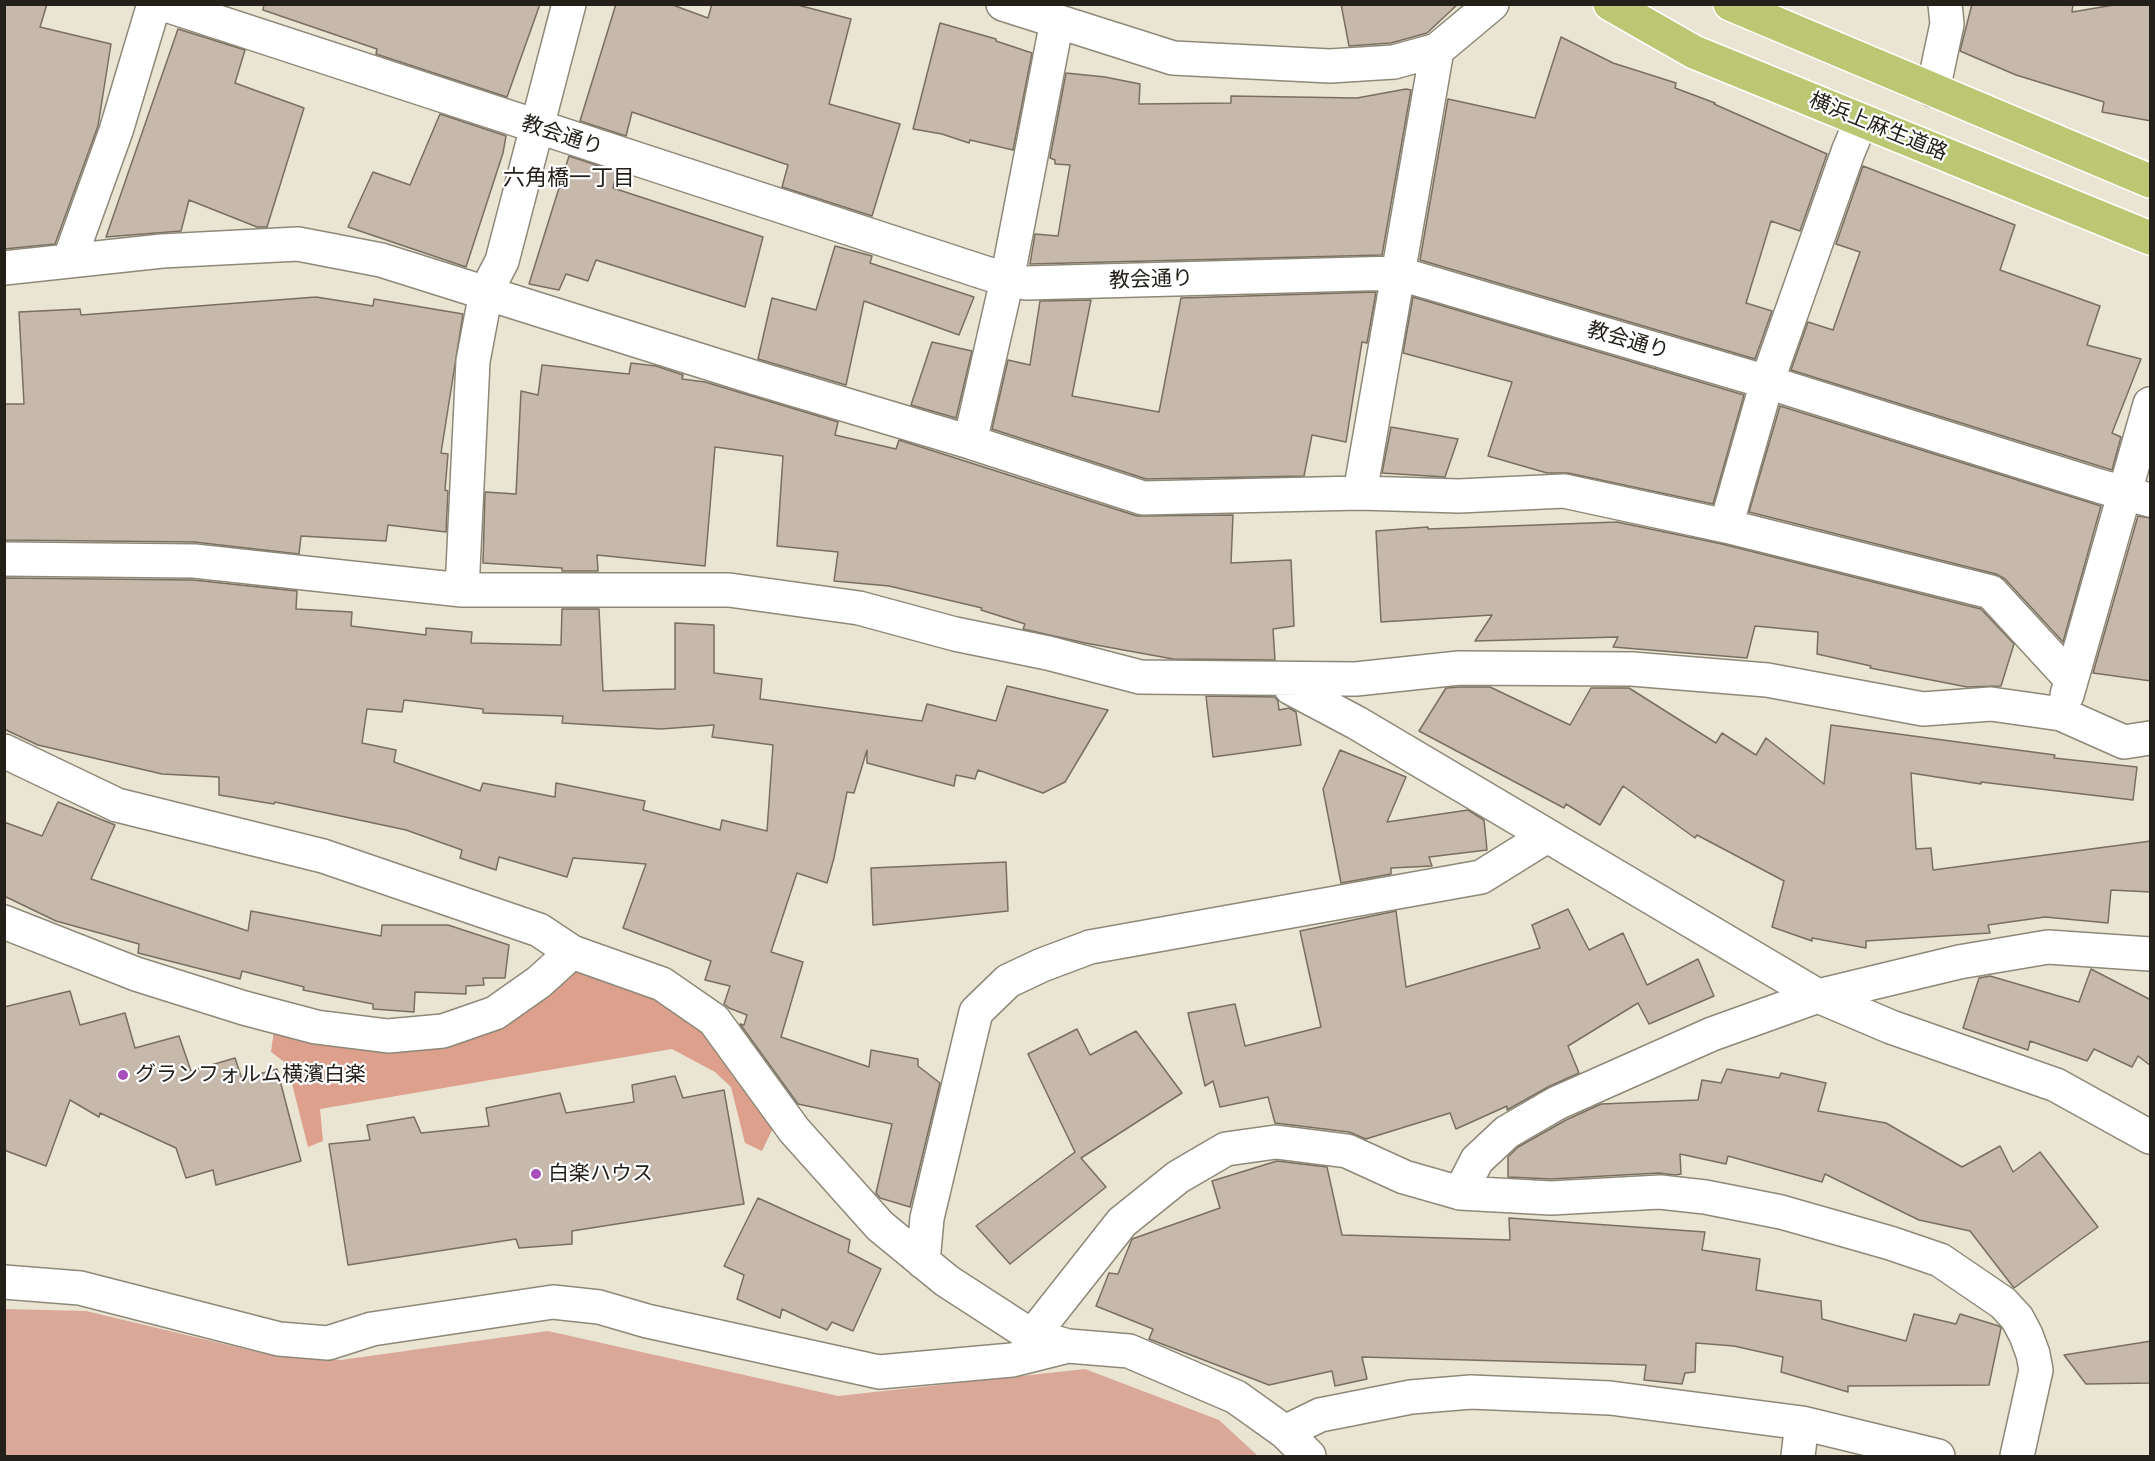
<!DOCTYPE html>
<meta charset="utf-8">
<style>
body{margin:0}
#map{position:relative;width:2155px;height:1461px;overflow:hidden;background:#eae4d3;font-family:Merriweather,serif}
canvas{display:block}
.frame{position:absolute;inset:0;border:6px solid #23201a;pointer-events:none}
</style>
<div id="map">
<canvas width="2155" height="1461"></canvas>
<div class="frame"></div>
</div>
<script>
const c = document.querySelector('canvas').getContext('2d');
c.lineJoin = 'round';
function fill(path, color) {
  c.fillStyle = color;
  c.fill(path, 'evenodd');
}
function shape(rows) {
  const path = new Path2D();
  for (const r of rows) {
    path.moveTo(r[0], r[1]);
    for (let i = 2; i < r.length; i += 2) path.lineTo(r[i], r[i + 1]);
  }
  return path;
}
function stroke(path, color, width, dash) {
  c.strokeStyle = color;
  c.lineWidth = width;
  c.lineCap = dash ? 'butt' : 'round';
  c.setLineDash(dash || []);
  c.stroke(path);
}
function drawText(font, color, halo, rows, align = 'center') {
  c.font = font + ' Merriweather,"Noto Sans JP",serif';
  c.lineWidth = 4.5;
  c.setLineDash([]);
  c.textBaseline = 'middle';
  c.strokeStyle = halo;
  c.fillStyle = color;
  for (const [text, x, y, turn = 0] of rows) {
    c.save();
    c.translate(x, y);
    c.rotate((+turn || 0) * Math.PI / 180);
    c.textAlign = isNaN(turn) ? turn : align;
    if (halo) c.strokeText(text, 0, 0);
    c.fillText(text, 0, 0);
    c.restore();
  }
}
fill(shape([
 [5,1309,86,1311,266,1354,341,1360,548,1331,838,1396,1085,1369,1219,1420,1258,1456,5,1456]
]), '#daa898');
fill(shape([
 [575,966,642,986,683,1013,714,1043,774,1126,762,1151,745,1143,731,1087,715,1072,672,1049,320,1109,323,1141,308,1147,287,1064,271,1052,274,1030,365,1046]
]), '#dca08c');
const building = shape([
 [4,4,47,4,40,27,111,44,98,126,55,244,4,249,4,4],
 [264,4,540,4,507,97,376,54,377,49,263,10,264,4],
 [616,4,670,4,708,18,712,4,794,4,851,19,829,104,900,124,872,216,782,187,788,165,632,112,626,136,580,121,616,4],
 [1341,4,1458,4,1427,33,1391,43,1349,46,1341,4],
 [1972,4,2073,4,2072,12,2120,4,2151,4,2151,121,2102,112,2104,102,2016,75,1960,51,1972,4],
 [940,23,996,39,996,41,1032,53,1013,150,970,140,969,143,942,134,913,129,940,23],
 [178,29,245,50,235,83,304,108,267,227,257,227,189,200,181,231,106,237,178,29],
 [1561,37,1613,63,1676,83,1675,88,1715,103,1714,104,1827,154,1800,231,1771,221,1746,303,1772,311,1755,359,1420,260,1448,99,1535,118,1561,37],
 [1066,73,1105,77,1140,84,1139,104,1231,103,1231,96,1357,98,1406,89,1411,90,1382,255,1030,264,1035,234,1058,236,1070,165,1055,164,1055,160,1050,158,1066,73],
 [440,114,506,136,503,153,466,267,348,227,373,172,410,185,440,114],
 [569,156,617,172,613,188,763,237,745,307,596,260,588,281,566,274,559,290,529,284,569,156],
 [1863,166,2015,225,2000,270,2100,306,2087,345,2141,359,2112,433,2121,437,2112,470,1791,370,1808,322,1833,330,1860,252,1836,244,1863,166],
 [835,246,872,256,870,263,974,297,959,335,864,301,846,385,758,359,772,298,816,310,835,246],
 [1376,292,1367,343,1362,342,1346,442,1312,435,1304,476,1146,479,992,429,1008,360,1030,365,1040,301,1091,300,1072,396,1159,412,1181,298,1376,292],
 [316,297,373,306,374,299,463,314,441,453,448,454,445,490,448,491,446,532,388,525,386,541,301,536,299,554,194,542,4,540,4,404,24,404,19,312,80,309,81,315,316,297],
 [1413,297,1744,395,1713,504,1568,473,1547,473,1488,456,1512,382,1403,353,1413,297],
 [932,342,972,351,956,418,911,405,932,342],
 [631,363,656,366,683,375,682,379,705,382,838,422,835,435,896,449,899,440,1137,516,1233,515,1231,563,1291,560,1294,626,1273,629,1275,660,1173,659,1085,643,1023,629,1025,624,981,610,982,608,889,586,834,581,838,552,777,546,783,456,715,447,705,566,597,555,598,571,562,571,562,568,483,563,485,492,516,494,521,391,538,395,542,365,629,374,631,363],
 [1780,406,2101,506,2063,642,2005,579,1996,574,1749,512,1780,406],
 [1391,427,1458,439,1445,477,1382,473,1391,427],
 [2138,516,2151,518,2151,681,2093,673,2138,516],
 [1617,522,1722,544,1981,609,2014,644,2001,686,1967,687,1870,668,1871,666,1817,654,1818,632,1755,626,1747,658,1613,647,1618,637,1475,641,1492,615,1381,622,1376,531,1428,527,1428,529,1617,522],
 [4,578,193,580,297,591,296,609,352,612,351,626,426,635,426,628,472,632,471,643,561,645,562,609,599,609,603,691,675,689,675,623,714,625,714,673,762,679,760,699,922,721,927,704,996,721,1007,686,1108,710,1065,782,1043,793,978,770,975,779,956,775,954,786,867,763,867,750,854,793,847,792,834,858,827,883,797,873,771,952,803,962,781,1037,869,1067,871,1050,918,1059,918,1066,940,1083,910,1207,880,1198,876,1193,892,1124,798,1104,740,1024,744,1025,747,1015,729,1008,724,1004,730,986,705,980,711,961,623,928,646,864,573,858,567,877,499,857,496,870,460,858,462,850,406,830,275,802,274,804,219,795,219,777,162,774,38,745,4,729,4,578],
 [404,700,483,709,483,713,563,716,562,723,661,729,714,725,712,737,773,745,767,831,722,820,720,830,643,810,645,801,556,783,555,797,483,783,480,791,394,762,396,750,362,743,367,709,402,712,404,700],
 [1460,687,1490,687,1570,725,1591,688,1629,688,1716,743,1722,733,1756,755,1766,738,1824,784,1831,725,2055,755,2054,758,2137,767,2133,800,1981,782,1981,784,1911,773,1916,849,1931,848,1933,870,2151,841,2151,892,2111,890,2108,923,2045,917,1988,925,1990,933,1866,941,1866,948,1812,938,1812,941,1772,927,1784,881,1697,835,1695,838,1623,786,1600,825,1566,804,1564,808,1419,731,1446,688,1460,687],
 [1206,696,1275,697,1278,701,1279,710,1289,708,1296,712,1301,745,1213,757,1206,696],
 [1340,750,1406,777,1387,822,1468,810,1484,820,1487,850,1429,857,1432,866,1391,868,1391,874,1341,883,1323,789,1340,750],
 [58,802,115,825,91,879,248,931,251,911,381,936,382,925,448,925,509,945,505,978,483,978,484,985,466,986,466,994,415,992,414,1012,373,1009,373,1004,303,990,304,987,242,971,240,979,138,953,139,944,56,921,4,896,4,822,42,836,58,802],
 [1006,862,1008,911,873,925,871,868,1006,862],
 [1568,909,1589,950,1623,933,1647,985,1698,959,1714,996,1649,1024,1638,1003,1568,1046,1579,1073,1548,1087,1507,1110,1507,1106,1456,1129,1450,1113,1366,1139,1349,1132,1275,1123,1268,1097,1220,1107,1213,1081,1205,1086,1188,1013,1235,1004,1245,1046,1321,1027,1300,931,1396,911,1406,987,1540,948,1532,925,1568,909],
 [2091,969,2151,1000,2151,1066,2138,1056,2132,1067,2094,1049,2087,1061,2030,1041,2028,1050,1963,1028,1979,978,1990,976,2079,1002,2091,969],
 [70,991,80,1025,125,1013,135,1048,179,1036,191,1071,235,1058,242,1079,277,1069,301,1161,216,1185,213,1170,186,1178,176,1148,100,1113,99,1117,70,1100,46,1166,4,1150,4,1007,70,991],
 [1077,1029,1090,1055,1136,1031,1182,1093,1081,1158,1106,1187,1010,1264,976,1226,1075,1152,1028,1054,1077,1029],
 [1727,1069,1779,1078,1781,1073,1826,1083,1818,1111,1886,1123,1962,1167,2000,1146,2013,1172,2040,1152,2098,1227,2014,1288,1970,1231,1919,1220,1825,1174,1822,1182,1728,1156,1726,1164,1680,1154,1681,1174,1675,1175,1659,1173,1551,1179,1508,1177,1508,1157,1518,1147,1566,1120,1601,1104,1698,1100,1702,1080,1721,1083,1727,1069],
 [675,1076,683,1098,724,1090,744,1204,572,1231,572,1244,519,1248,516,1239,348,1265,329,1144,370,1140,367,1125,414,1117,421,1133,489,1126,486,1108,560,1093,566,1113,634,1102,632,1085,675,1076],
 [1277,1161,1327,1167,1342,1235,1510,1240,1509,1218,1705,1232,1702,1250,1760,1259,1756,1290,1821,1301,1822,1319,1906,1341,1914,1314,1956,1324,1960,1314,1999,1326,2001,1328,1989,1385,1848,1386,1848,1392,1781,1372,1783,1357,1734,1346,1696,1343,1695,1372,1685,1373,1682,1384,1644,1380,1646,1365,1362,1357,1367,1379,1335,1386,1332,1371,1269,1385,1149,1339,1153,1329,1096,1306,1109,1273,1118,1274,1132,1239,1220,1208,1212,1181,1277,1161],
 [758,1198,850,1240,848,1252,881,1269,853,1331,832,1322,827,1330,782,1309,780,1318,737,1299,744,1275,724,1266,758,1198],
 [2151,1341,2151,1383,2086,1384,2064,1355,2151,1341]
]);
fill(building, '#c6b8ab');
stroke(building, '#7a6e62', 1.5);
const street = shape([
 [163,4,1007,280,1026,283,1397,273,1767,382,2099,486,2150,500],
 [1003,4,1173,58,1330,66,1394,62,1437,50,1492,4],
 [1933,90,1947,24,1945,4],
 [69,261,116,131,154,4],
 [4,268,162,251,298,244,381,260,756,378,970,442,1143,498,1360,493,1459,496,1564,491,1726,526,1991,592,2071,679],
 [970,442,1007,280,1057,21],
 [1360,493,1437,50],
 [1726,526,1767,382,1848,152,1861,121],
 [4,559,194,561,462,590,729,590,859,608,955,634,1048,653,1140,677,1356,679,1459,668,1632,669,1767,680,1923,709,1991,704,2061,714,2124,742,2150,738],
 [462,590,473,361,486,292,502,261,569,4],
 [1289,680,1291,688,1357,723,1818,996,1891,1027,2056,1085,2150,1137],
 [2067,695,2150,404],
 [4,751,117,805,323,856,539,930,572,952,662,984,714,1020,794,1130,880,1226,947,1281,1032,1336,1068,1346,1129,1351,1236,1397,1285,1432,1309,1456],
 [4,922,136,974,244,1008,316,1027,388,1036,443,1031,495,1013,539,982,572,952],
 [1460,1193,1477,1160,1507,1132,1557,1103,1712,1034,1818,996,1959,962,2048,947,2150,954],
 [923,1262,927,1218,976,1012,1008,981,1042,965,1090,947,1481,877,1547,836],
 [4,1282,80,1288,279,1339,328,1343,372,1329,553,1302,599,1307,647,1321,879,1372,1012,1360,1064,1347],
 [1032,1336,1122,1222,1178,1177,1226,1149,1276,1142,1347,1151,1404,1177,1460,1193,1551,1198,1660,1192,1705,1197,1781,1212,1890,1243,1940,1260,2003,1303,2017,1318,2026,1335,2033,1354,2036,1370,2017,1456],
 [1802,1423,1938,1456],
 [1285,1432,1320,1415,1411,1397,1471,1392,1610,1398,1802,1423,1798,1456]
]);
const primary = shape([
 [1610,4,1694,52,2150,238],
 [1730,4,2150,181]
]);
stroke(street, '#8d8878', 36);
stroke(primary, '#fff', 36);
stroke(street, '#fff', 33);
stroke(primary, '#bcc773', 33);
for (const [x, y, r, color] of [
 [123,1075,6,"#a84eba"],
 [536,1174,6,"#a84eba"]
]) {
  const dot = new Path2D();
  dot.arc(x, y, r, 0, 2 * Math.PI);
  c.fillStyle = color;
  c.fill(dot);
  stroke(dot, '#fff', 2);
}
drawText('21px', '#23201a', '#fff', [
 ["横浜上麻生道路",1878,127,22],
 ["教会通り",562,136,18],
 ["教会通り",1151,280,-2],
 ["教会通り",1628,341,16]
]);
drawText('21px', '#23201a', '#fff', [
 ["グランフォルム横濱白楽",135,1075],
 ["白楽ハウス",548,1174]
], 'left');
drawText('22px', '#23201a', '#fff', [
 ["六角橋一丁目",569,179]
]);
</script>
